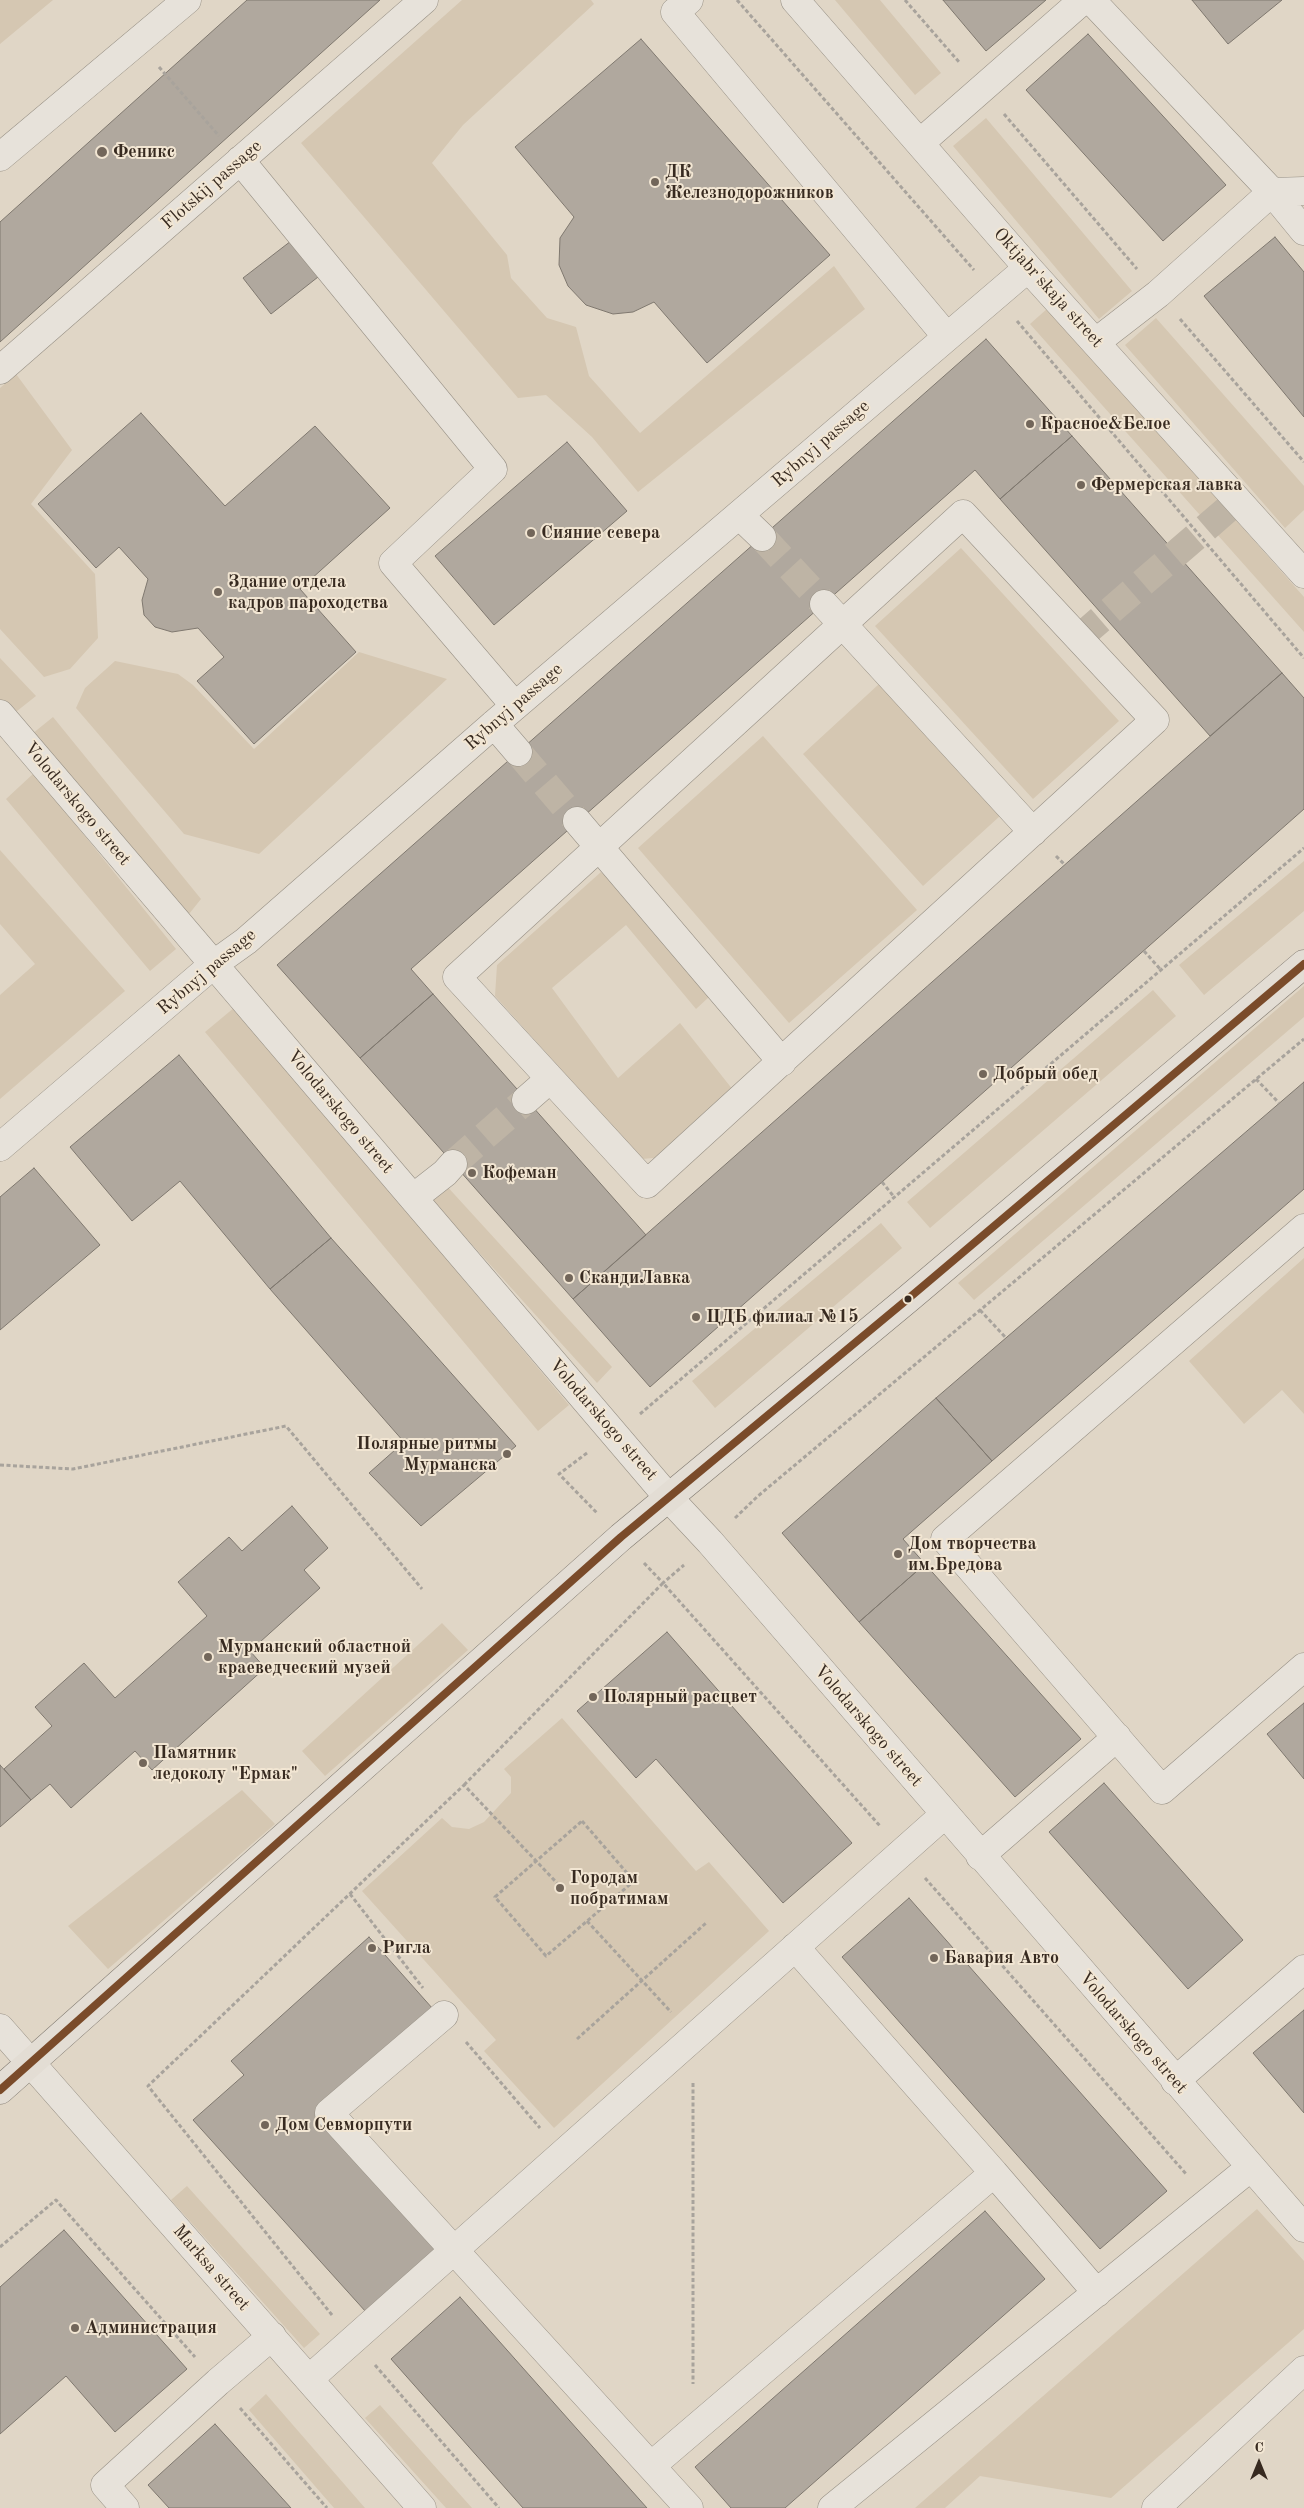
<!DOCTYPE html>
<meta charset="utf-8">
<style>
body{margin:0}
#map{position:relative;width:1304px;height:2508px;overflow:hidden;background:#e0d6c6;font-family:"Old Standard TT",serif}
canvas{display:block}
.north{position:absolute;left:1234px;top:2438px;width:50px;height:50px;-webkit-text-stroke:4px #f2e6d3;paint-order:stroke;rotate:0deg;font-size:14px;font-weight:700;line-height:20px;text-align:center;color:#372a20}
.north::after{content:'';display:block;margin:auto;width:18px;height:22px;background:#372a20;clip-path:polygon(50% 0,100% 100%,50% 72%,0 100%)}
</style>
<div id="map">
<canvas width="1304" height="2508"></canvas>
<div class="north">С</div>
</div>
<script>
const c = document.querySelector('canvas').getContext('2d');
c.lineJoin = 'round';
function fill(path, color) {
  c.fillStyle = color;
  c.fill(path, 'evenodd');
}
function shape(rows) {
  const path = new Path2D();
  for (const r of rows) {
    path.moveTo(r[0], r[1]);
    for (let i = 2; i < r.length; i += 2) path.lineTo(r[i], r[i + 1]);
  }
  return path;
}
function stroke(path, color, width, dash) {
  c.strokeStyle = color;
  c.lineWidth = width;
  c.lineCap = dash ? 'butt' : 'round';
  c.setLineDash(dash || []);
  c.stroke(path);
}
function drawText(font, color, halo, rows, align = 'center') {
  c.font = font + ' "Old Standard TT",serif';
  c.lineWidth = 4;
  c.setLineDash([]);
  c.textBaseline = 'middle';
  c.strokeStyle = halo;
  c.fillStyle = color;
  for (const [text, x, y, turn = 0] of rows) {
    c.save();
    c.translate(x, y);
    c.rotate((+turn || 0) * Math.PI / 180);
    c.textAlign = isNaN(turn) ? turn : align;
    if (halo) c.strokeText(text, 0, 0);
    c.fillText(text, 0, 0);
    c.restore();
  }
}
fill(shape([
 [0,0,53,0,0,44],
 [462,0,591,0,594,4,463,125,432,163,507,255,511,278,547,318,576,327,589,376,640,433,834,266,865,309,638,492,592,437,546,395,518,398,301,143],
 [835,0,880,0,941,73,915,95],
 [986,118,1132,291,1099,319,953,146],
 [1048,308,1304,597,1304,632,1030,324],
 [1156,318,1304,486,1304,510,1285,528,1125,345],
 [16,374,72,450,31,504,95,574,98,638,70,669,44,677,0,629,0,388],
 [961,548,1119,721,1033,799,875,626],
 [359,652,447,679,259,854,184,834,76,708,85,688,115,661,178,674,193,685,254,749],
 [0,658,36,696,12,715,0,702],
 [879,684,1000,816,923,886,803,754],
 [53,717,201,899,185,919,32,734],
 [763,736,917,910,789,1023,638,848],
 [34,773,176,949,150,971,6,799],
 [0,850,125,991,0,1099,0,995,35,964,0,924],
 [1304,861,1304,911,1204,995,1179,965],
 [601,872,626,897,709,997,696,1009,626,925,552,988,618,1078,680,1023,737,1095,664,1157,642,1159,495,996,497,965],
 [1304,986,1304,1017,974,1300,958,1283],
 [1153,990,1176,1016,930,1228,907,1202],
 [235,1007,569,1405,538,1431,205,1032],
 [444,1183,612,1367,597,1383,430,1198],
 [881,1223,902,1248,715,1408,692,1381],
 [1304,1258,1304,1414,1282,1390,1244,1424,1189,1361],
 [442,1623,468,1650,325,1776,302,1751],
 [562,1718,696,1871,709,1862,769,1931,554,2128,484,2051,496,2040,362,1891,442,1818,452,1827,469,1829,484,1822,511,1793,511,1777,504,1769],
 [242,1790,275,1824,108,1969,68,1926],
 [187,2186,320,2334,304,2348,171,2200],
 [1257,2209,1304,2261,1304,2329,1111,2498,980,2476,945,2508,915,2508],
 [266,2394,365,2508,334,2508,249,2410],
 [380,2405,472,2508,446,2508,365,2418]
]), '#d5c7b2');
const building = shape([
 [247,0,380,0,0,342,0,222,247,0],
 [943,0,1046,0,986,51,943,0],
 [1192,0,1282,0,1228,44,1192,0],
 [1088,34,1226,185,1163,241,1026,90,1088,34],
 [641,39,830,255,707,363,654,302,633,312,613,314,586,305,568,286,559,265,560,238,574,217,515,147,641,39],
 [1275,237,1304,272,1304,417,1204,296,1275,237],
 [291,241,318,277,271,314,243,278,291,241],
 [986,339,1072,436,1000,499,975,470,411,969,433,994,360,1058,277,965,986,339],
 [141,413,225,506,315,426,390,508,300,589,356,652,254,744,197,681,224,657,198,628,172,632,155,627,144,615,142,600,148,579,119,547,96,568,38,504,141,413],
 [1072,436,1282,673,1210,736,1000,499,1072,436],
 [567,442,627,511,494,625,435,556,567,442],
 [1282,673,1304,698,1304,809,650,1387,573,1299,1282,673],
 [433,994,646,1235,573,1299,360,1058,433,994],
 [179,1055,331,1238,270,1289,180,1181,132,1221,70,1147,179,1055],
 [1304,1082,1304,1189,992,1461,936,1398,1304,1082],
 [34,1168,100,1245,0,1330,0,1197,34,1168],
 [331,1238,516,1446,421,1526,369,1473,404,1442,270,1289,331,1238],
 [936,1398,992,1461,903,1539,925,1564,859,1622,782,1533,936,1398],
 [292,1506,328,1548,304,1570,320,1588,250,1651,265,1668,152,1770,135,1751,71,1808,50,1784,31,1800,4,1769,52,1726,35,1707,84,1663,115,1698,207,1616,178,1582,229,1537,242,1551,292,1506],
 [925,1564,1081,1739,1015,1797,859,1622,925,1564],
 [667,1632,852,1843,783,1903,656,1759,636,1778,577,1711,667,1632],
 [1304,1703,1304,1779,1267,1734,1304,1703],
 [0,1765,31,1800,0,1827,0,1765],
 [1104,1783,1243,1940,1188,1989,1049,1832,1104,1783],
 [909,1898,1167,2191,1100,2249,842,1957,909,1898],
 [369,1937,433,2009,315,2115,436,2250,366,2312,193,2120,244,2075,231,2061,369,1937],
 [1304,2010,1304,2113,1253,2053,1304,2010],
 [985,2211,1045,2279,785,2508,731,2508,695,2467,985,2211],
 [64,2230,187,2369,115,2432,66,2376,0,2434,0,2287,64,2230],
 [460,2297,647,2508,523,2508,391,2359,460,2297],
 [215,2424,291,2508,169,2508,148,2485,215,2424]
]);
fill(building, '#b0a89e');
stroke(building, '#7f786f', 1);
stroke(shape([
 [762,537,824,604],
 [1079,638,1238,500],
 [518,752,577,821],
 [453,1164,526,1100]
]), '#beb4a5', 28, [28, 14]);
const minor = shape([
 [689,0,675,12,947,337],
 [795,0,1028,268,1304,574],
 [1091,0,1272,192,1304,231],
 [920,143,1083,0],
 [0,157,187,0],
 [240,160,493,469,393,563,515,706],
 [1096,342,1158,294,1272,192,1304,191],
 [0,370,424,0],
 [963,514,1155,720,647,1184,457,977,963,514],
 [739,515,762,537],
 [824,604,1033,832],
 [0,714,668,1497,710,1542,1304,2228],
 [494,724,518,752],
 [577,821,782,1062],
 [526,1100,550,1079],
 [0,1147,214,964,246,941,494,724,1028,268],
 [413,1198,445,1173,453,1164],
 [1304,1228,945,1539,1162,1790,1304,1667],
 [980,1856,1117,1737],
 [444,2015,329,2113,689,2508],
 [0,2028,422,2508],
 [1175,2081,1304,1969],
 [994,2173,1097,2293],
 [309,2379,944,1815],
 [651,2466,994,2173,795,1947],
 [125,2508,105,2485,218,2382,272,2336],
 [832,2508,1251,2167],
 [1156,2508,1304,2370]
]);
const major = shape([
 [0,2090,621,1537,909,1298,1304,964]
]);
stroke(minor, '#979085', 29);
stroke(major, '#7f786f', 29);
stroke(shape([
 [737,0,974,270],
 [905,0,959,62],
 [159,67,219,136],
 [1004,114,1137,269],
 [1180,319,1304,462],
 [1017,321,1304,658],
 [1056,856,1065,865],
 [1144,951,1161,970],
 [1256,1079,1279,1103],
 [882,1182,895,1198],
 [980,1310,1006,1338],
 [640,1414,1304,848],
 [587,1453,559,1474,597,1513],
 [0,1465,73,1469,286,1426,422,1589],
 [735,1518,758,1496,1304,1039],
 [644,1563,663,1583,684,1565],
 [464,1785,663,1583,880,1826],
 [582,1821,634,1881,546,1956,495,1897,582,1821],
 [925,1878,1187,2175],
 [350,1894,423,1988],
 [587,1921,671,2012],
 [577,2039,706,1923],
 [466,2042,540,2128],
 [693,2083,693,2384],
 [0,2247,56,2200,195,2357],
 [332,2315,148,2086,464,1785,557,1883],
 [375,2365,499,2508],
 [240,2408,327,2508]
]), '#a8a39c', 3, [4, 2.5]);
stroke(minor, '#e7e2da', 28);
stroke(major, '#e3ddd4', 28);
stroke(shape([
 [0,2090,621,1537,909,1298,1304,964]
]), '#7a4b2a', 8);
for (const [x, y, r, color] of [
 [102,152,6,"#72665a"],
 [655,182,5,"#72665a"],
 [1030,424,5,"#72665a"],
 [1081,485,5,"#72665a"],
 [531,533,5,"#72665a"],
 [218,592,5,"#72665a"],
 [983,1074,5,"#72665a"],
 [472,1173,5,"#72665a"],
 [569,1278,5,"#72665a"],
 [908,1299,4.5,"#372a20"],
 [696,1317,5,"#72665a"],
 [507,1454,5,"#72665a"],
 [898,1554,5,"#72665a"],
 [208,1657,5,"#72665a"],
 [593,1697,5,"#72665a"],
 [143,1763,5,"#72665a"],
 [560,1888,5,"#72665a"],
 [372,1948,5,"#72665a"],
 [934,1958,5,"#72665a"],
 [265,2125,5,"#72665a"],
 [75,2328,5,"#72665a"]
]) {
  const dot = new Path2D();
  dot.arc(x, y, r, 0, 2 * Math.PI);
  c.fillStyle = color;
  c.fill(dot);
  stroke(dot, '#f2e6d3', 2);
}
drawText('bold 18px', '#372a20', '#f2e6d3', [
 ["Феникс",113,152],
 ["ДК",665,172],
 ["Железнодорожников",665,193],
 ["Красное&Белое",1040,424],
 ["Фермерская лавка",1091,485],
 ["Сияние севера",541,533],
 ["Здание отдела",228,582],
 ["кадров пароходства",228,603],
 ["Добрый обед",993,1074],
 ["Кофеман",482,1173],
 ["СкандиЛавка",579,1278],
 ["ЦДБ филиал №15",706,1317],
 ["Полярные ритмы",497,1444,"right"],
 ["Мурманска",497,1465,"right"],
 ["Дом творчества",908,1544],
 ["им.Бредова",908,1565],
 ["Мурманский областной",218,1647],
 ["краеведческий музей",218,1668],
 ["Полярный расцвет",603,1697],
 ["Памятник",153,1753],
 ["ледоколу \"Ермак\"",153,1774],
 ["Городам",570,1878],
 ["побратимам",570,1899],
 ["Ригла",382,1948],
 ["Бавария Авто",944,1958],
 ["Дом Севморпути",275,2125],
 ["Администрация",85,2328]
], 'left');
drawText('18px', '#372a20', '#f2e6d3', [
 ["Flotskij passage",212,185,-41],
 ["Oktjabr'skaja street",1048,288,48],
 ["Rybnyj passage",821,444,-41],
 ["Rybnyj passage",514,707,-41],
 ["Volodarskogo street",77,804,50],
 ["Rybnyj passage",207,972,-40],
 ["Volodarskogo street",340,1112,50],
 ["Volodarskogo street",603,1420,49],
 ["Volodarskogo street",868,1726,49],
 ["Volodarskogo street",1133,2033,49],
 ["Marksa street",211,2268,49]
]);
</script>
